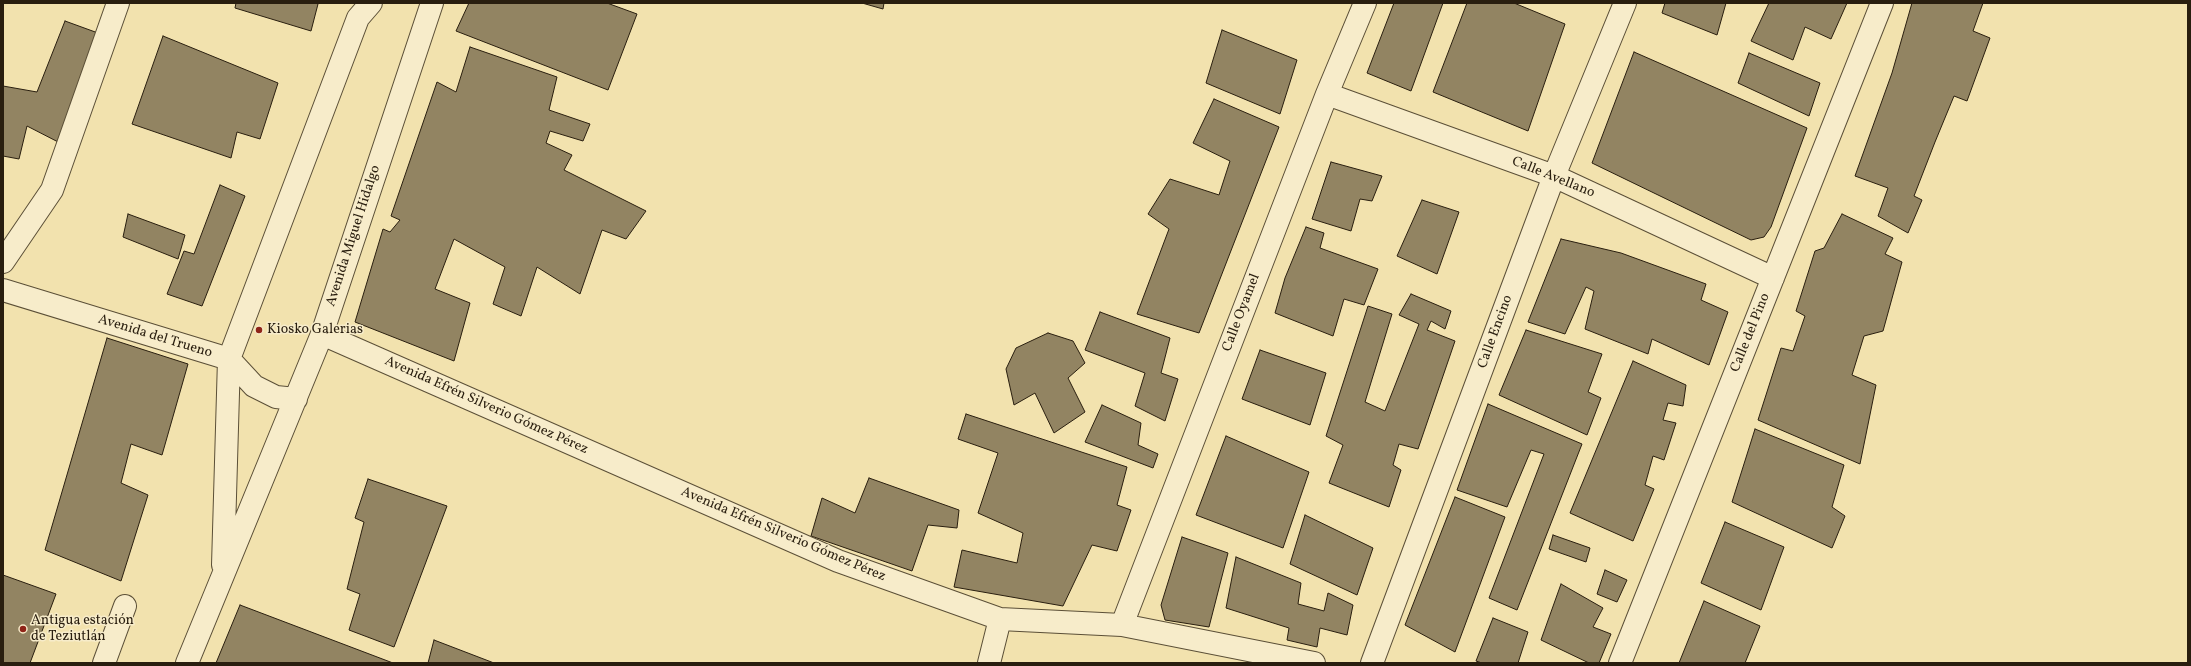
<!DOCTYPE html>
<meta charset="utf-8">
<style>
body{margin:0}
#map{position:relative;width:2191px;height:666px;overflow:hidden;background:#f2e2ae;font-family:Vollkorn,serif}
canvas{display:block}
.frame{position:absolute;inset:0;border:4px solid #291e0f;pointer-events:none}
</style>
<div id="map">
<canvas width="2191" height="666"></canvas>
<div class="frame"></div>
</div>
<script>
const c = document.querySelector('canvas').getContext('2d');
c.lineJoin = 'round';
function fill(path, color) {
  c.fillStyle = color;
  c.fill(path, 'evenodd');
}
function shape(rows) {
  const path = new Path2D();
  for (const r of rows) {
    path.moveTo(r[0], r[1]);
    for (let i = 2; i < r.length; i += 2) path.lineTo(r[i], r[i + 1]);
  }
  return path;
}
function stroke(path, color, width, dash) {
  c.strokeStyle = color;
  c.lineWidth = width;
  c.lineCap = dash ? 'butt' : 'round';
  c.setLineDash(dash || []);
  c.stroke(path);
}
function drawText(font, color, halo, rows, align = 'center') {
  c.font = font + ' Vollkorn,serif';
  c.lineWidth = 3;
  c.setLineDash([]);
  c.textBaseline = 'middle';
  c.strokeStyle = halo;
  c.fillStyle = color;
  for (const [text, x, y, turn = 0] of rows) {
    c.save();
    c.translate(x, y);
    c.rotate((+turn || 0) * Math.PI / 180);
    c.textAlign = isNaN(turn) ? turn : align;
    if (halo) c.strokeText(text, 0, 0);
    c.fillText(text, 0, 0);
    c.restore();
  }
}
const building = shape([
 [236,3,316,3,318,4,311,31,235,8,236,3],
 [469,3,607,3,637,14,608,90,456,31,469,3],
 [862,3,884,3,883,9,862,3],
 [1394,3,1443,3,1411,91,1367,73,1394,3],
 [1467,3,1514,3,1565,24,1528,131,1433,92,1467,3],
 [1665,3,1726,3,1717,35,1662,13,1665,3],
 [1769,3,1847,3,1831,39,1805,27,1793,60,1751,41,1769,3],
 [1912,3,1983,3,1973,31,1990,38,1967,101,1954,96,1935,142,1914,196,1922,200,1908,233,1878,216,1888,188,1855,176,1892,73,1912,3],
 [65,21,98,33,64,145,27,126,19,159,3,156,3,86,37,92,65,21],
 [1222,30,1297,60,1280,114,1206,83,1222,30],
 [163,36,278,83,260,139,237,132,231,158,132,124,163,36],
 [470,47,557,77,549,110,590,124,583,141,550,131,546,143,572,155,564,170,646,211,626,239,602,230,580,294,537,267,521,316,493,304,505,267,454,239,435,289,470,303,454,361,355,322,383,229,390,232,400,220,391,216,437,82,456,92,470,47],
 [1634,52,1807,128,1771,227,1764,237,1751,240,1592,163,1634,52],
 [1749,53,1820,83,1809,116,1738,83,1749,53],
 [1214,99,1279,127,1199,333,1137,314,1169,229,1148,214,1170,179,1219,195,1230,161,1193,143,1214,99],
 [1331,162,1382,176,1372,201,1360,199,1351,231,1312,219,1331,162],
 [220,185,245,196,202,306,167,294,184,251,194,254,220,185],
 [1422,200,1459,212,1437,274,1397,256,1422,200],
 [128,214,185,235,178,259,123,237,128,214],
 [1842,214,1893,238,1885,254,1902,262,1883,331,1864,336,1852,375,1876,385,1860,464,1758,420,1781,348,1793,351,1805,316,1796,311,1815,251,1824,248,1842,214],
 [1306,227,1324,233,1320,248,1378,269,1364,305,1344,299,1333,336,1275,313,1285,278,1306,227],
 [1561,239,1621,253,1706,284,1701,300,1728,312,1709,365,1652,339,1648,354,1585,329,1594,291,1586,287,1565,334,1528,322,1561,239],
 [1411,294,1451,311,1445,329,1431,321,1427,330,1455,341,1418,449,1399,444,1393,465,1401,470,1389,507,1329,483,1343,445,1326,436,1368,306,1392,314,1365,402,1385,411,1419,324,1399,315,1411,294],
 [1100,312,1170,338,1161,373,1178,379,1165,421,1135,406,1145,373,1085,350,1100,312],
 [1526,330,1602,354,1588,392,1601,398,1587,435,1499,395,1526,330],
 [1048,333,1073,341,1085,363,1068,378,1085,412,1054,433,1035,393,1014,405,1006,369,1016,348,1048,333],
 [107,338,188,364,162,455,131,444,121,483,148,495,121,581,45,550,107,338],
 [1260,350,1326,373,1310,425,1242,399,1260,350],
 [1633,361,1686,385,1683,406,1668,403,1663,420,1676,423,1664,460,1653,456,1645,485,1654,489,1633,541,1570,513,1633,361],
 [1488,404,1582,444,1517,610,1489,598,1544,454,1531,450,1507,507,1457,490,1488,404],
 [1102,405,1141,423,1138,445,1158,454,1153,468,1085,442,1102,405],
 [966,414,1127,467,1117,505,1131,510,1117,551,1092,545,1063,606,954,587,962,550,1017,563,1023,533,978,513,998,453,958,439,966,414],
 [1755,429,1844,465,1832,507,1845,516,1832,548,1732,502,1755,429],
 [1226,436,1309,472,1283,548,1196,515,1226,436],
 [869,478,959,510,957,528,928,525,912,571,811,536,822,498,855,513,869,478],
 [368,479,447,506,394,647,349,630,360,594,347,589,364,522,355,518,368,479],
 [1455,497,1505,517,1455,652,1405,625,1455,497],
 [1305,515,1373,548,1357,595,1290,564,1305,515],
 [1725,522,1784,547,1761,610,1701,583,1725,522],
 [1553,535,1590,548,1586,562,1549,549,1553,535],
 [1182,537,1228,553,1209,627,1165,620,1161,605,1182,537],
 [1236,557,1301,583,1298,604,1324,611,1328,593,1353,605,1347,635,1320,628,1317,647,1287,640,1289,628,1226,608,1236,557],
 [1605,570,1627,580,1617,602,1597,594,1605,570],
 [3,575,56,594,30,663,3,663,3,575],
 [1561,584,1603,608,1593,627,1611,634,1599,663,1589,663,1541,640,1561,584],
 [1704,601,1760,626,1745,663,1679,663,1704,601],
 [240,605,393,663,216,663,240,605],
 [1493,618,1528,632,1518,663,1482,663,1476,661,1493,618],
 [434,640,494,663,428,663,434,640]
]);
fill(building, '#928462');
stroke(building, '#291e0f', 1);
const minor = shape([
 [1327,94,1554,176,1773,278],
 [3,262,52,190,118,3],
 [3,290,229,359,254,386,276,397,296,399],
 [322,334,838,561,1000,619,1122,625,1314,663],
 [223,565,229,359,358,18,371,3],
 [1122,625,1327,94,1365,3],
 [104,663,125,606],
 [187,663,322,334,432,3],
 [989,663,1000,619],
 [1372,663,1554,176,1625,3],
 [1620,663,1882,3]
]);
stroke(minor, '#5b4f37', 24);
stroke(minor, '#f7ecca', 22);
for (const [x, y, r, color] of [
 [259,330,4,"#8f2418"],
 [23,629,4,"#8f2418"]
]) {
  const dot = new Path2D();
  dot.arc(x, y, r, 0, 2 * Math.PI);
  c.fillStyle = color;
  c.fill(dot);
  stroke(dot, '#f7ecca', 1.5);
}
drawText('14px', '#291e0f', '#f7ecca', [
 ["Calle Avellano",1553,178,22],
 ["Avenida Miguel Hidalgo",354,236,-72],
 ["Calle Oyamel",1242,313,-69],
 ["Calle Encino",1496,332,-70],
 ["Calle del Pino",1751,333,-68],
 ["Avenida del Trueno",155,337,17],
 ["Avenida Efrén Silverio Gómez Pérez",486,406,24],
 ["Avenida Efrén Silverio Gómez Pérez",783,535,23]
]);
drawText('14px', '#291e0f', '#f7ecca', [
 ["Kiosko Galerias",267,330],
 ["Antigua estación",31,621],
 ["de Teziutlán",31,637]
], 'left');
</script>
